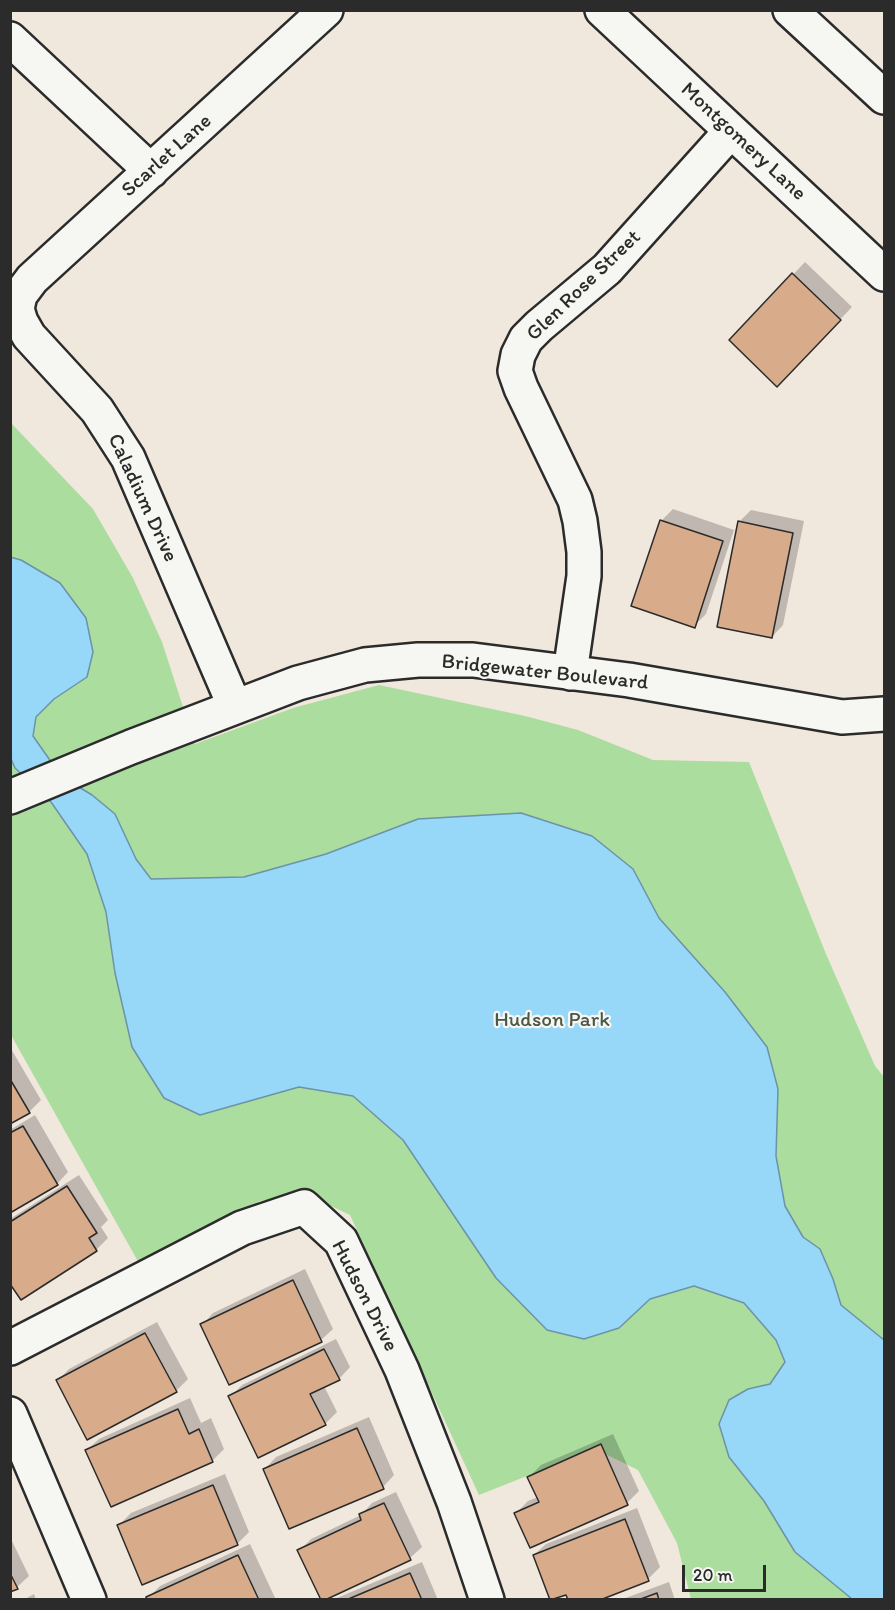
<!DOCTYPE html>
<style>
body{margin:0}
#map{position:relative;width:895px;height:1610px;overflow:hidden;background:#f0e7dd;font-family:Itim,sans-serif}
canvas{display:block}
.frame{position:absolute;inset:0;border:12px solid #2b2b2b;pointer-events:none}
.scale{position:absolute;left:682px;top:1565px;width:84px;height:27px;box-sizing:border-box;border:3px solid #2b2b2b;border-top:0;padding-left:8px;font-size:18px;line-height:21px;white-space:nowrap;color:#2b2b2b;-webkit-text-stroke:4px #f6f6f2;paint-order:stroke}
</style>
<div id="map">
<canvas width="895" height="1610"></canvas>
<div class="frame"></div>
<div class="scale">20 m</div>
</div>
<script>
const c = document.querySelector('canvas').getContext('2d');
c.lineJoin = 'round';
function fill(path, color) {
  c.fillStyle = color;
  c.fill(path, 'evenodd');
}
function shape(rows) {
  const path = new Path2D();
  for (const r of rows) {
    path.moveTo(r[0], r[1]);
    for (let i = 2; i < r.length; i += 2) path.lineTo(r[i], r[i + 1]);
  }
  return path;
}
function stroke(path, color, width, dash) {
  c.strokeStyle = color;
  c.lineWidth = width;
  c.lineCap = dash ? 'butt' : 'round';
  c.setLineDash(dash || []);
  c.stroke(path);
}
function drawText(font, color, halo, rows, align = 'center') {
  c.font = font + ' Itim,sans-serif';
  c.lineWidth = 4.5;
  c.setLineDash([]);
  c.textBaseline = 'middle';
  c.strokeStyle = halo;
  c.fillStyle = color;
  for (const [text, x, y, turn = 0] of rows) {
    c.save();
    c.translate(x, y);
    c.rotate((+turn || 0) * Math.PI / 180);
    c.textAlign = isNaN(turn) ? turn : align;
    if (halo) c.strokeText(text, 0, 0);
    c.fillText(text, 0, 0);
    c.restore();
  }
}
fill(shape([
 [10,422,93,509,133,578,162,642,195,744,293,708,379,685,525,716,578,730,653,760,749,762,826,954,875,1066,884,1077,884,1599,691,1599,677,1543,638,1470,595,1449,479,1495,350,1215,306,1194,260,1201,144,1272,11,1035]
]), '#abdd9e');
const water = shape([
 [10,557,21,560,60,583,86,618,93,652,87,677,54,699,36,717,33,736,61,776,92,795,115,814,136,859,151,879,244,877,326,854,418,819,521,813,592,836,633,869,659,918,725,992,767,1047,778,1089,776,1156,785,1206,803,1237,820,1249,833,1279,841,1305,884,1340,884,1599,852,1599,795,1552,764,1501,729,1457,719,1424,729,1400,748,1389,770,1384,785,1362,776,1340,744,1303,694,1286,650,1299,619,1328,584,1339,547,1330,496,1278,403,1140,353,1096,299,1087,200,1115,164,1098,132,1047,115,973,106,912,87,854,51,802,15,768,11,759,10,557]
]);
fill(water, '#97d8f9');
stroke(water, '#6c93a7', 1.5);
fill(shape([
 [805,262,852,307,789,373,731,340],
 [673,509,734,530,706,614,694,626,661,521],
 [751,510,804,521,783,625,772,637,739,522],
 [10,1047,41,1100,29,1112,10,1122],
 [35,1115,68,1172,57,1184,10,1211,10,1130],
 [79,1175,108,1220,101,1227,108,1238,96,1250,10,1281,10,1219],
 [305,1269,333,1329,321,1340,230,1383,202,1325,213,1313],
 [157,1322,188,1379,176,1391,58,1380,69,1369],
 [336,1339,350,1367,339,1379,324,1386,337,1412,325,1424,230,1397,242,1385],
 [190,1398,201,1423,211,1418,224,1449,212,1461,87,1450,99,1439],
 [369,1417,394,1475,383,1487,265,1469,276,1457],
 [613,1434,639,1491,627,1503,516,1513,528,1501,538,1497,529,1477,541,1465],
 [225,1474,249,1532,237,1544,119,1525,131,1513],
 [396,1492,422,1547,410,1558,299,1551,311,1539,361,1515,372,1503],
 [637,1508,660,1567,648,1579,567,1594,534,1555,546,1544],
 [10,1537,29,1576,17,1587,10,1591],
 [250,1544,276,1600,149,1600,148,1598,160,1586],
 [422,1562,438,1600,335,1600,337,1598],
 [669,1582,675,1600,620,1600],
 [34,1594,36,1600,23,1600]
]), '#0003');
const building = shape([
 [792,273,841,320,777,387,729,340,792,273],
 [660,520,723,541,695,628,631,606,660,520],
 [738,521,793,533,772,638,717,627,738,521],
 [10,1079,30,1113,10,1124,10,1079],
 [23,1126,58,1185,10,1213,10,1133,23,1126],
 [67,1186,97,1233,89,1238,97,1251,21,1300,10,1284,10,1222,67,1186],
 [293,1280,322,1342,229,1385,200,1324,293,1280],
 [145,1333,177,1392,87,1440,56,1380,145,1333],
 [324,1349,340,1380,310,1394,326,1425,258,1458,228,1396,324,1349],
 [178,1409,189,1434,199,1429,213,1462,111,1507,85,1450,178,1409],
 [357,1428,384,1489,289,1529,263,1469,357,1428],
 [601,1444,628,1505,530,1548,514,1513,539,1502,527,1477,601,1444],
 [213,1485,238,1545,142,1585,117,1525,213,1485],
 [384,1503,411,1560,325,1600,321,1600,297,1550,361,1520,359,1514,384,1503],
 [625,1519,649,1581,600,1600,568,1600,566,1595,550,1600,533,1555,625,1519],
 [238,1555,259,1600,147,1600,146,1597,238,1555],
 [10,1573,18,1589,10,1592,10,1573],
 [410,1573,422,1600,346,1600,410,1573],
 [657,1593,659,1600,638,1600,657,1593]
]);
fill(building, '#d8ab8a');
stroke(building, '#2b2b2b', 1.5);
const minor = shape([
 [602,10,884,274],
 [790,10,884,97],
 [10,39,151,171],
 [570,673,584,576,584,552,580,521,575,500,521,388,515,371,518,355,526,339,539,326,607,269,731,131],
 [235,707,128,458,97,410,29,336,21,322,17,309,20,295,32,279,326,10],
 [10,797,131,747,298,683,365,665,418,660,473,660,629,680,842,717,884,714],
 [10,1348,242,1228,304,1207,341,1241,402,1370,454,1502,487,1600],
 [10,1414,89,1600]
]);
stroke(minor, '#2b2b2b', 38);
stroke(minor, '#f6f6f2', 33);
drawText('21px', '#2b2b2b', '#f6f6f2', [
 ["Montgomery Lane",743,142,43],
 ["Scarlet Lane",167,156,-42],
 ["Glen Rose Street",584,286,-44],
 ["Caladium Drive",142,498,65],
 ["Bridgewater Boulevard",545,673,6],
 ["Hudson Drive",364,1296,63]
]);
drawText('21px', '#4b5848', '#f6f6f2', [
 ["Hudson Park",552,1021]
]);
</script>
